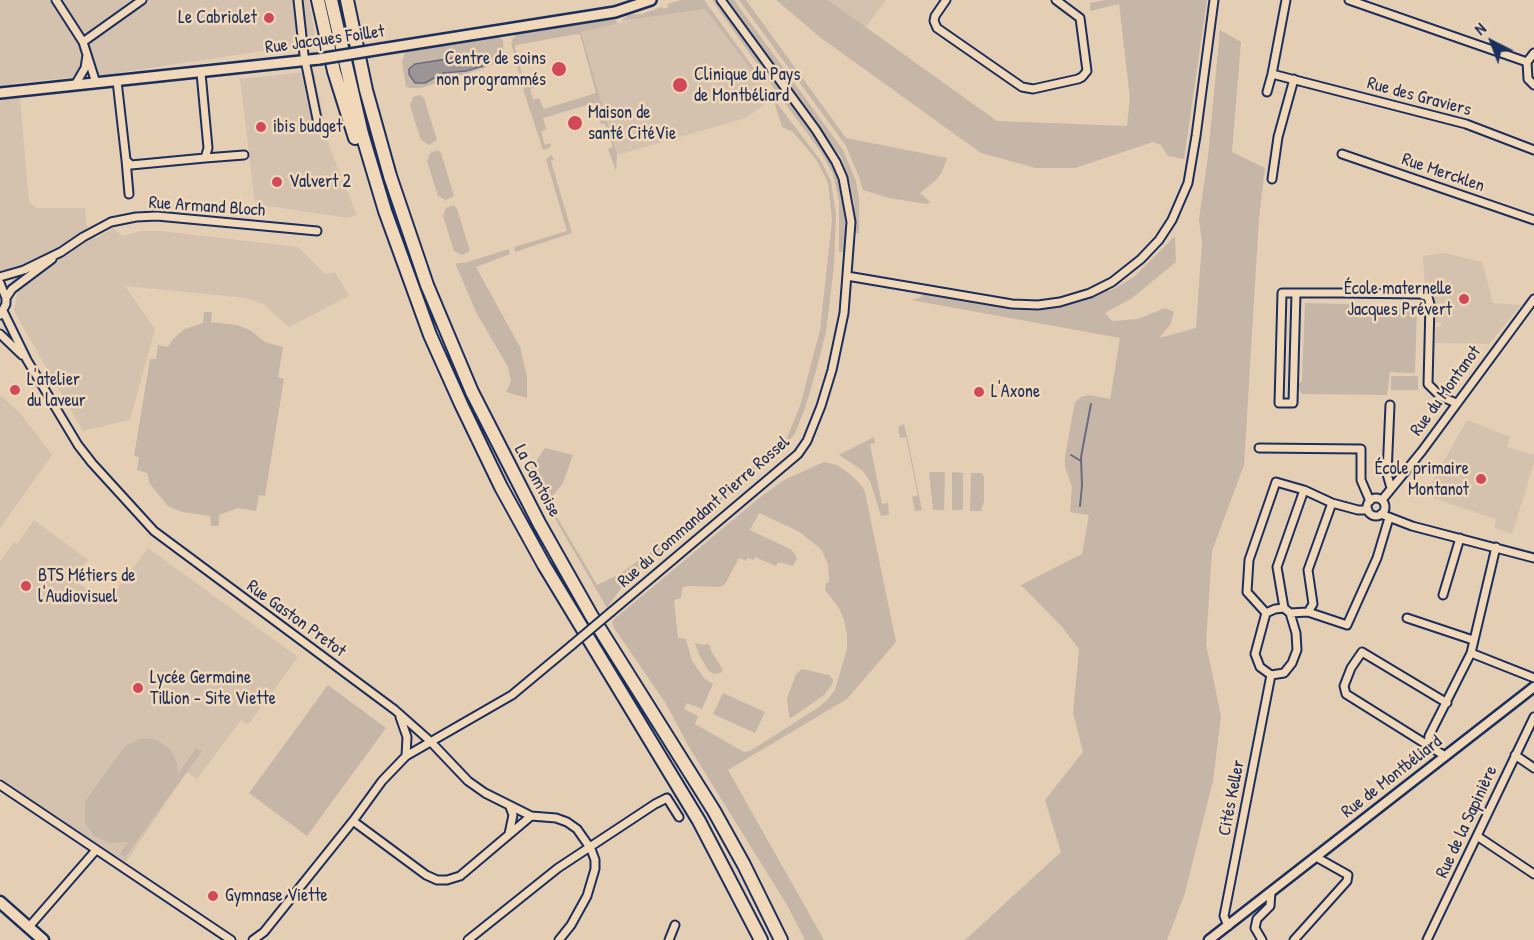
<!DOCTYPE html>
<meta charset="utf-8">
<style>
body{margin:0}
#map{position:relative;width:1534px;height:940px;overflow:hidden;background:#e4ceb4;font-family:"Patrick Hand",sans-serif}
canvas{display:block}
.north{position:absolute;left:1462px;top:12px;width:60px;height:60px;-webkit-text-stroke:4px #f1d8b9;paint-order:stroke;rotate:318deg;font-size:16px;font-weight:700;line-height:24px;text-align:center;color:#1b2f5e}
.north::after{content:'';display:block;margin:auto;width:21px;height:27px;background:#1b2f5e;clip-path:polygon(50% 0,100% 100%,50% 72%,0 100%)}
</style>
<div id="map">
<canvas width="1534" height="940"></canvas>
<div class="north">N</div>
</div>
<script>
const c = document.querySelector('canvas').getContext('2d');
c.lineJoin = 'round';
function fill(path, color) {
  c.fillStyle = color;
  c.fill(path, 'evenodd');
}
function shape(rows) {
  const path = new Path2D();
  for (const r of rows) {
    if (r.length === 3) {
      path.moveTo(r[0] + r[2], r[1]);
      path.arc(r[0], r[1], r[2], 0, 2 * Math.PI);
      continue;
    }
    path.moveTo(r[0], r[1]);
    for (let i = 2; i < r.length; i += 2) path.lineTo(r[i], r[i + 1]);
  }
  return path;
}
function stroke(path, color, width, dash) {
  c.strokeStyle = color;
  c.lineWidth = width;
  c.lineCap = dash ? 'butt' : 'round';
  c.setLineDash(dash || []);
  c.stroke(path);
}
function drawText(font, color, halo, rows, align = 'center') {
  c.font = font + ' "Patrick Hand",sans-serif';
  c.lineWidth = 5;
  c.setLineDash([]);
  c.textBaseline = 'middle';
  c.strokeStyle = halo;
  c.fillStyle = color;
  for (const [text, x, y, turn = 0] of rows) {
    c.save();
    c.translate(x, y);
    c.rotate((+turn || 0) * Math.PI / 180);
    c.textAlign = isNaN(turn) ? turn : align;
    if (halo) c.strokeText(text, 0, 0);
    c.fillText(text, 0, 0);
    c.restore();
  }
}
fill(shape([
 [0,0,309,0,316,43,110,74,13,83,20,98,29,202,37,208,85,208,86,224,95,239,113,228,123,236,141,231,161,231,298,247,325,274,335,272,349,296,289,327,263,304,246,298,125,286,155,329,130,420,83,431,14,311,18,290,7,272,0,273],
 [828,0,886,0,865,28],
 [705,9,773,98,746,118,617,155,581,31,646,17],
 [314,71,330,149,357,215,347,218,255,204,240,79],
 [1445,253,1482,262,1493,303,1521,305,1489,344,1435,343,1436,327,1441,326,1441,323,1435,322,1435,294,1425,287,1423,256],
 [0,395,20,413,52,455,0,528],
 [1467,420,1510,437,1507,447,1534,455,1534,463,1512,534,1494,528,1496,519,1425,495],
 [34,520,88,560,74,580,106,604,148,548,298,657,248,725,241,720,197,779,187,772,125,863,0,778,0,561,14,542,17,544]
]), '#d5c2ae');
fill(shape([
 [682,0,704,0,755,70,753,72,705,9,621,21,629,15,642,14,662,7,663,9,668,7,668,4],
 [712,0,717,0,762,62,760,68],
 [727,0,734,0,843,150,856,181,859,200,859,234,856,233,854,229,854,203,850,182,841,157],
 [739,0,746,0,846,138,947,158,942,172,936,180,920,193,930,202,927,204,889,198,863,190,859,177,846,146],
 [776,0,828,0,997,121,1127,126,1130,98,1119,4,1090,11,1090,3,1105,0,1207,0,1184,159,1168,156,1161,145,1153,142,1075,168,1036,168,981,153,821,38],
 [614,19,618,23,581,32,617,155,616,171,608,149,613,147,605,124,601,124,594,103,543,118,546,129,541,132,545,145,550,143,551,145,549,148,543,150,523,89,526,86,533,84,535,87,530,89,533,100,539,98,544,109,596,93,580,35,577,34,516,45,515,48,522,74,528,74,527,78,523,79,520,77,511,42,516,34],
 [1220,30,1241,42,1232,152,1265,168,1259,218,1244,465,1212,551,1206,644,1221,716,1213,781,1185,893,1167,940,965,940,1061,852,1045,800,1083,752,1073,713,1079,649,1063,628,1021,585,1082,554,1089,515,1070,512,1072,487,1065,466,1065,456,1075,402,1081,397,1089,395,1110,399,1120,338,911,300,921,297,923,293,981,304,1019,308,1056,308,1097,296,1108,289,1110,291,1134,277,1175,236,1176,262,1132,298,1105,313,1112,321,1138,319,1165,308,1174,312,1170,325,1159,338,1196,328,1202,242,1199,219,1208,156],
 [498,36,503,41,504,60,484,68,421,88,409,88,406,86,402,62,405,52],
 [768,75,771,75,826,150,837,171,845,199,845,252,839,252,839,201,833,174,821,152,767,79],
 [420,95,424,98,437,140,429,145,421,140,410,106,413,97],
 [773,98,821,161,831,181,836,215,834,266,826,332,816,371,805,408,795,433,789,441,786,442,784,440,787,438,800,406,820,330,832,220,828,183,817,161,804,145,793,132,782,127],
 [438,150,441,153,454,196,446,200,438,196,427,161,430,153],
 [551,155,554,159,551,161,572,233,515,252,514,247,567,231,546,159],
 [454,205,457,209,470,251,462,255,454,251,443,216,446,208],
 [509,249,510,254,476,267,520,347,527,377,527,398,506,392,511,381,508,367,476,312,456,265,457,263,464,263],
 [1305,303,1417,306,1415,373,1390,372,1387,395,1302,394,1296,385,1302,381],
 [204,312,212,312,211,322,237,325,250,330,265,342,283,347,278,377,284,379,265,496,259,495,256,511,238,508,219,515,219,526,211,526,210,516,182,512,168,506,150,484,147,473,137,470,139,457,134,456,150,359,156,359,158,345,168,347,174,338,185,329,203,323],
 [1391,376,1418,376,1418,390,1391,390],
 [904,424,908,441,922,510,915,511,912,497,918,495,906,437,900,438,898,427],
 [874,437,875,443,870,444,882,504,888,503,889,515,881,516,870,481,862,470,839,455],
 [778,445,782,449,776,455,626,581,607,608,546,503,530,470,545,448,573,455,563,483,548,502,597,585,620,574,662,544],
 [824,462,837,465,851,475,862,486,865,492,896,642,847,699,728,770,824,940,805,940,787,905,689,747,665,702,614,628,612,621,758,499,784,480],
 [759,513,798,531,821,549,828,564,829,582,826,583,825,590,839,608,844,620,847,635,847,649,835,690,827,700,819,707,750,751,744,752,695,724,698,716,684,709,687,703,702,709,713,684,705,679,692,661,686,639,678,638,674,600,681,598,682,588,687,586,720,587,725,584,739,558,747,561,747,558,754,560,755,557,776,566,778,562,793,566,797,558,792,550,750,530],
 [929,472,945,472,944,510,933,510],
 [952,472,963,473,963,510,952,510],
 [971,473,982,473,984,477,984,502,981,511,970,511],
 [695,643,704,645,708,644,711,647,710,649,723,670,720,673,714,674,708,670,699,654],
 [802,669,829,675,833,680,832,685,824,695,791,718,789,717,787,698,796,674],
 [328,685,386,728,307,836,249,793],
 [723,693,765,712,755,733,713,714],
 [148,738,156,740,170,749,177,763,178,774,196,748,202,751,125,857,120,854,129,842,110,843,94,836,85,823,85,805,86,800,125,746,140,739]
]), '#c6b6a7');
const water = shape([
 [485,55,490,59,488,63,483,66,466,71,443,73,425,83,415,83,409,74,409,69,415,64,459,57,464,60,470,60,485,55]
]);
fill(water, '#9d9595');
stroke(water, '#696c7f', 1.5);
stroke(shape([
 [1071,455,1081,461],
 [1080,506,1082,486,1081,457,1091,404]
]), '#696c7f', 2);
const minor = shape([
 [56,0,83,42,96,83],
 [298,0,304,55,317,119],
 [946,0,935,16,934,21,937,28,1022,87,1033,89,1078,79,1082,77,1087,71,1080,18,1056,0],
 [1286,0,1272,74,1466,124,1534,150],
 [1349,0,1527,62],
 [83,42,142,0],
 [1527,62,1528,79,1534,85],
 [1527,62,1534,53],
 [117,81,126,160,131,165,205,158,208,148,201,73],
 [75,85,85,68,87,55],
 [1267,92,1272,74],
 [1342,154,1534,220],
 [205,158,244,155],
 [126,160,129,194],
 [1272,179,1278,137,1294,79],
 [847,276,1012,304,1038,305,1060,302,1090,293,1112,282,1141,259,1159,240,1172,220,1188,183,1196,136,1214,0],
 [0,277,24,270,61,252,83,237,111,222,136,217,157,216,317,231],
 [0,283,6,298,6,304,0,315],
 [1296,293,1293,403,1279,403,1282,293,1340,293,1420,294,1428,297,1430,304,1428,384,1440,396,1456,403],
 [6,298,12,289,52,259],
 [3,311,27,360,78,445,92,463,154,531,395,710,430,741,468,781,485,793,531,816,556,818,567,822,577,829,591,849,595,860,595,869,587,896,571,925,559,940],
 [0,334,22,355],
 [1390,405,1387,474,1391,488],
 [1259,448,1361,449,1361,480,1370,501],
 [1376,507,9],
 [1382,500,1422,451,1534,299],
 [1381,514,1412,526,1534,558],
 [1443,595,1460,538],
 [611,612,798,454,807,441,821,406,832,370,844,313,851,222,843,178,836,162,816,130,721,0],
 [1308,612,1347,625,1377,558,1389,518],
 [1266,613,1247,592,1249,560,1276,482,1304,490,1332,503,1358,510,1368,510],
 [1290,613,1308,612,1313,604,1308,570,1332,503],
 [1407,618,1473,640],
 [1471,653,1534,678],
 [1271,675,1260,667,1255,654,1266,613,1275,609,1284,608],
 [400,717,407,737,406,756],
 [1428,745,1429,736,1471,653,1496,547],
 [1515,755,1534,768],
 [1445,756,1346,694,1344,686,1351,668,1362,652,1447,703],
 [0,785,231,940],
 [353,821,426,875,437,880,447,880,460,876,531,816],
 [509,834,513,815,510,807],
 [1477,836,1534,874],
 [1228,926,1224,916,1271,675,1284,673,1292,663,1297,650,1296,633,1290,613,1284,608,1277,567,1304,490],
 [28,928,96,850],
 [253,940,264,932,353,821,382,781,406,756,512,695,572,645],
 [468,940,558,868,655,804,667,798,679,817],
 [669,940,675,925],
 [1262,940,1255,928,1257,919,1270,906,1271,892],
 [1294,940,1347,881,1348,875,1316,857],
 [1427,940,1534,717]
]);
const tertiary = shape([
 [1209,940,1534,687]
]);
const secondary = shape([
 [381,49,615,12,651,0],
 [0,93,319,59]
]);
const primary = shape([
 [0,902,43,940]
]);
const motorway = shape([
 [318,0,334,71,355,138],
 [331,0,362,134,385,211,430,335,461,404,501,487,544,565,699,821,761,940],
 [347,0,366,90,390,176,427,285,472,392,539,523,591,615,714,811,744,865,781,940]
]);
stroke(minor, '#1b2f5e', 11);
stroke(tertiary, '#1b2f5e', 13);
stroke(secondary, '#1b2f5e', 14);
stroke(primary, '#1b2f5e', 15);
stroke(motorway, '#1b2f5e', 16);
stroke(minor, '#f1d8b9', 7);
stroke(tertiary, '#f1d8b9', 8);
stroke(secondary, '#f1d8b9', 9);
stroke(primary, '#f1d8b9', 10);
stroke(motorway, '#f1d8b9', 12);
const minorBridge = shape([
 [572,645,611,612]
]);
const secondaryBridge = shape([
 [319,59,381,49]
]);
stroke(minorBridge, '#1b2f5e', 11, []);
stroke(secondaryBridge, '#1b2f5e', 14, []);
stroke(minorBridge, '#f1d8b9', 7);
stroke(secondaryBridge, '#f1d8b9', 9);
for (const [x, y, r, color] of [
 [269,18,6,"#d1495b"],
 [559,69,8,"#d1495b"],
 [680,85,8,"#d1495b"],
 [575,123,8,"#d1495b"],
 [261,127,6,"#d1495b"],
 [277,182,6,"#d1495b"],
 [1464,299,6,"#d1495b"],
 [15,390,6,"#d1495b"],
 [979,392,6,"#d1495b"],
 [1481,479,6,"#d1495b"],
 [26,586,6,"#d1495b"],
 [138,688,6,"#d1495b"],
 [213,896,6,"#d1495b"]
]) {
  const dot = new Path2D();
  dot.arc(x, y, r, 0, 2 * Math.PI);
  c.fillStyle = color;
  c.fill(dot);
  stroke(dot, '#f1d8b9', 2);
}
drawText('18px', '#1b2f5e', '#f1d8b9', [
 ["Le Cabriolet",257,18,"right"],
 ["Centre de soins",546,59,"right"],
 ["non programmés",546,80,"right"],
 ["Clinique du Pays",694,75],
 ["de Montbéliard",694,96],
 ["Maison de",588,113],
 ["santé CitéVie",588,134],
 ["ibis budget",273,127],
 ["Valvert 2",289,182],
 ["École maternelle",1452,289,"right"],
 ["Jacques Prévert",1452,310,"right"],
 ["L'atelier",27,380],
 ["du laveur",27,401],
 ["L'Axone",991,392],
 ["École primaire",1469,469,"right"],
 ["Montanot",1469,490,"right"],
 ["BTS Métiers de",38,576],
 ["l'Audiovisuel",38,597],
 ["Lycée Germaine",150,678],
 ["Tillion - Site Viette",150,699],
 ["Gymnase Viette",225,896]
], 'left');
drawText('18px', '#1b2f5e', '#f1d8b9', [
 ["Rue Jacques Foillet",325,40,-8],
 ["Rue des Graviers",1419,97,15],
 ["Rue Mercklen",1443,173,19],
 ["Rue Armand Bloch",207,207,4],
 ["Rue du Montanot",1446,391,-54],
 ["La Comtoise",537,481,62],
 ["Rue du Commandant Pierre Rossel",704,512,-41],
 ["Rue Gaston Pretot",296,619,36],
 ["Rue de Montbéliard",1392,777,-38],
 ["Cités Keller",1232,798,-79],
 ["Rue de la Sapinière",1467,822,-65]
]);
</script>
